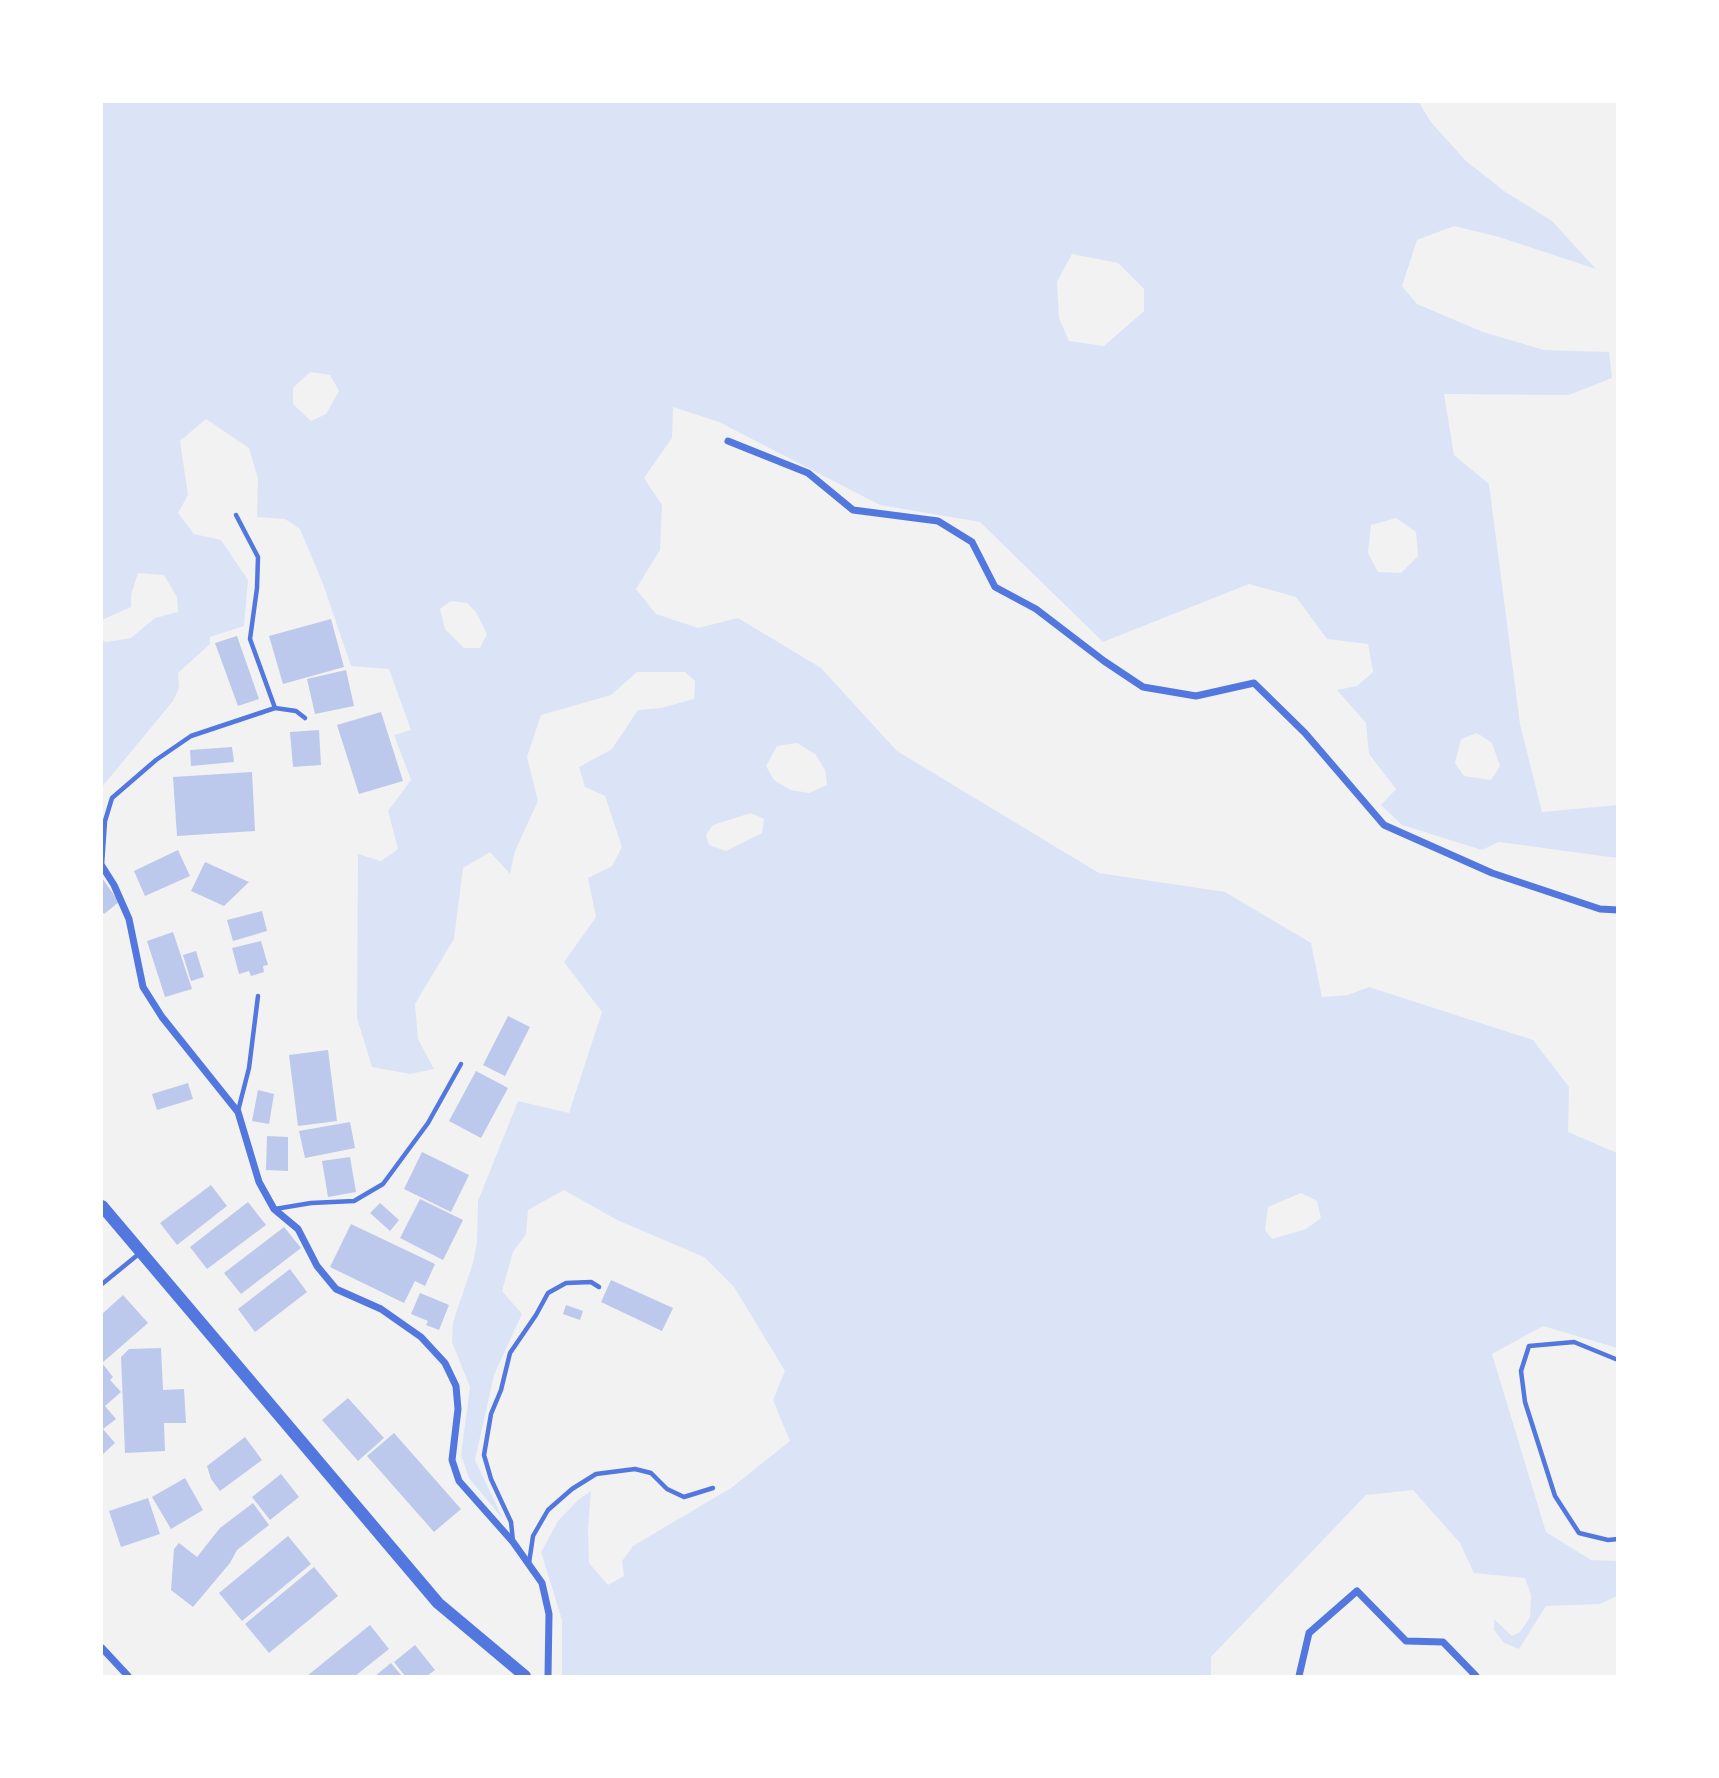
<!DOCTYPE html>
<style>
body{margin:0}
#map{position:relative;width:1719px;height:1778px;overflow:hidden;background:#f2f2f2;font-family:"PT Sans",sans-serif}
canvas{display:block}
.frame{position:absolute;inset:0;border:103px solid #fff;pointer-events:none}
</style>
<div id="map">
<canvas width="1719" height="1778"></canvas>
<div class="frame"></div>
</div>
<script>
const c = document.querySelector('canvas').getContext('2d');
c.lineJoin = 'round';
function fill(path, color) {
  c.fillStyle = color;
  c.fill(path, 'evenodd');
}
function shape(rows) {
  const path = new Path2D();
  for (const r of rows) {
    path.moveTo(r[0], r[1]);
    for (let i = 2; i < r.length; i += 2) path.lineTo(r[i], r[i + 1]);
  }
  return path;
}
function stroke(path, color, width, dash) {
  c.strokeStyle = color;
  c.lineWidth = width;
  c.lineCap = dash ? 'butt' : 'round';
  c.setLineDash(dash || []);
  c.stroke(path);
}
fill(shape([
 [102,102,1419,102,1430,121,1465,160,1504,191,1552,221,1596,269,1499,237,1454,226,1417,240,1402,286,1417,304,1483,332,1544,350,1609,352,1612,378,1569,395,1444,394,1454,455,1489,484,1520,724,1542,812,1617,805,1617,858,1499,842,1482,850,1402,825,1381,805,1396,789,1369,754,1366,723,1337,690,1357,686,1373,672,1368,644,1327,639,1296,597,1249,584,1103,642,980,522,880,505,719,422,673,407,672,438,644,478,662,505,660,550,636,589,656,614,698,628,738,618,821,668,897,751,1099,873,1225,892,1311,943,1322,997,1348,995,1369,987,1533,1040,1569,1087,1568,1132,1617,1153,1617,1348,1543,1326,1492,1354,1546,1532,1591,1560,1617,1561,1617,1596,1600,1604,1546,1606,1519,1649,1504,1643,1494,1630,1494,1619,1512,1636,1520,1632,1530,1617,1531,1595,1525,1578,1474,1573,1460,1543,1413,1490,1366,1495,1211,1657,1211,1676,562,1676,562,1620,541,1552,558,1521,578,1500,591,1491,588,1529,589,1563,608,1585,624,1576,622,1561,633,1546,731,1488,790,1441,773,1400,785,1371,734,1287,704,1257,617,1220,564,1190,528,1210,526,1234,513,1252,502,1291,522,1314,494,1375,475,1460,503,1519,469,1478,461,1455,470,1387,452,1342,453,1322,473,1263,477,1242,478,1201,518,1101,569,1113,602,1012,564,962,596,917,588,878,612,866,622,847,605,796,585,787,579,767,612,749,638,710,661,708,694,699,695,681,685,672,637,672,611,695,541,715,527,757,538,801,515,851,510,874,490,852,463,868,454,939,415,1004,418,1039,434,1069,410,1074,372,1067,357,1018,358,854,381,861,398,849,388,811,411,780,394,735,411,730,389,669,351,666,323,584,300,529,285,519,257,517,258,479,249,448,206,419,180,441,188,495,178,513,194,534,221,540,248,580,244,626,210,637,210,644,178,673,179,688,173,701,102,787,102,640,106,642,131,638,155,618,178,612,177,597,164,575,138,573,131,595,131,607,102,620],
 [1072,254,1118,263,1144,289,1144,311,1104,346,1069,341,1059,318,1057,282],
 [310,372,330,375,339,391,326,414,311,421,293,404,293,388],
 [1396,518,1416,532,1418,556,1401,573,1378,572,1368,553,1371,525],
 [451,601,467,603,476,612,487,634,480,648,464,648,445,629,440,609],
 [1477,733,1492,743,1500,766,1491,780,1464,776,1455,763,1461,739],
 [797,743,816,755,825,770,827,785,809,793,791,790,774,780,766,766,777,746],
 [751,813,764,819,762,833,726,851,709,845,706,835,713,825],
 [1301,1193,1317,1201,1321,1218,1306,1229,1272,1239,1265,1230,1268,1207]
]), '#dbe4f7');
fill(shape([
 [331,619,344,667,283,684,269,636],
 [237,636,259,699,238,706,215,643],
 [346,670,354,706,315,714,307,679],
 [381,712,403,781,359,794,337,725],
 [319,730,321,765,293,767,290,732],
 [232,747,234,762,191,766,190,750],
 [252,772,255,831,177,836,173,777],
 [178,850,190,876,145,896,134,871],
 [205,862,249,882,224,906,191,891],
 [102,878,119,902,104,914,102,911],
 [262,911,267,931,233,941,227,920],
 [173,932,192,989,165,997,147,941],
 [261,941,268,965,263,966,264,972,251,976,249,971,239,974,232,948],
 [196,951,204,977,191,981,183,955],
 [508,1016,530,1027,505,1076,483,1065],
 [328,1050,337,1121,298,1126,289,1055],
 [476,1071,508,1088,481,1138,449,1121],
 [188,1083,193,1099,157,1110,152,1094],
 [258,1090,274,1094,269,1124,252,1121],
 [350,1122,355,1148,305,1158,299,1131],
 [267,1136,288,1137,288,1171,266,1170],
 [422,1152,469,1175,451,1212,404,1189],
 [350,1157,356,1192,328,1197,322,1161],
 [211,1185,227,1206,177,1245,160,1223],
 [420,1199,463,1220,443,1260,400,1238],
 [248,1202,266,1225,207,1269,190,1247],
 [380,1203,399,1220,390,1231,370,1213],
 [351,1224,435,1264,425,1286,415,1281,404,1303,330,1267],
 [284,1227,301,1248,241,1294,224,1273],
 [290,1269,307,1292,255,1332,238,1309],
 [611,1280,673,1308,662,1331,601,1302],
 [420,1293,449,1305,439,1330,426,1325,428,1321,411,1314],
 [123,1295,148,1323,102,1363,113,1377,110,1380,121,1392,105,1406,116,1419,103,1429,115,1443,102,1455,102,1314],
 [566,1305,583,1311,580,1320,563,1314],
 [161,1348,163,1390,184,1389,186,1423,164,1423,165,1451,125,1453,121,1357,129,1349],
 [348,1398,384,1438,358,1461,322,1420],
 [394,1433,461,1509,434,1532,367,1456],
 [245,1437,262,1460,220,1491,211,1479,207,1466],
 [281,1474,299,1497,270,1520,252,1497],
 [185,1478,203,1510,171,1529,152,1497],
 [148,1498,160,1534,121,1547,109,1511],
 [253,1503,269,1525,237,1550,230,1563,193,1607,171,1590,174,1549,179,1543,197,1557,220,1528],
 [288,1536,311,1564,242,1621,219,1593],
 [314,1567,338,1596,269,1653,245,1624],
 [370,1625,389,1649,355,1676,307,1676],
 [415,1645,435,1670,427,1676,405,1676,394,1662],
 [391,1663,402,1676,375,1676]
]), '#bdc9ec');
stroke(shape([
 [275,708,296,711,305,718],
 [102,865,105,821,112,798,156,760,191,736,275,708,250,639,257,588,258,557,236,515],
 [238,1111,249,1068,258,996],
 [275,1209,311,1203,354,1201,383,1184,428,1123,461,1064],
 [102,1284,140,1253],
 [1618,1360,1574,1342,1529,1346,1521,1371,1525,1402,1555,1496,1579,1533,1608,1540,1618,1539],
 [513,1541,511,1522,491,1479,484,1455,491,1414,501,1390,510,1353,536,1315,548,1293,566,1283,591,1282,599,1287],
 [529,1563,533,1536,548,1510,572,1489,596,1474,635,1469,651,1473,667,1489,684,1497,713,1488]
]), '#5277de', 4.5);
stroke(shape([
 [728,441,808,473,853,510,938,521,972,542,995,587,1036,609,1104,661,1143,687,1196,696,1254,683,1305,733,1384,825,1492,873,1600,909,1618,910],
 [102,866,114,885,129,919,143,987,162,1017,238,1112,259,1182,274,1209,298,1229,317,1266,336,1289,381,1309,421,1337,445,1363,456,1386,458,1409,452,1460,459,1481,513,1542,542,1583,549,1614,548,1676],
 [102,1648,128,1676],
 [1299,1676,1309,1633,1357,1591,1406,1641,1443,1642,1476,1676]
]), '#5277de', 7);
stroke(shape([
 [102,1206,438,1603,525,1676]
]), '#5277de', 12);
</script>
